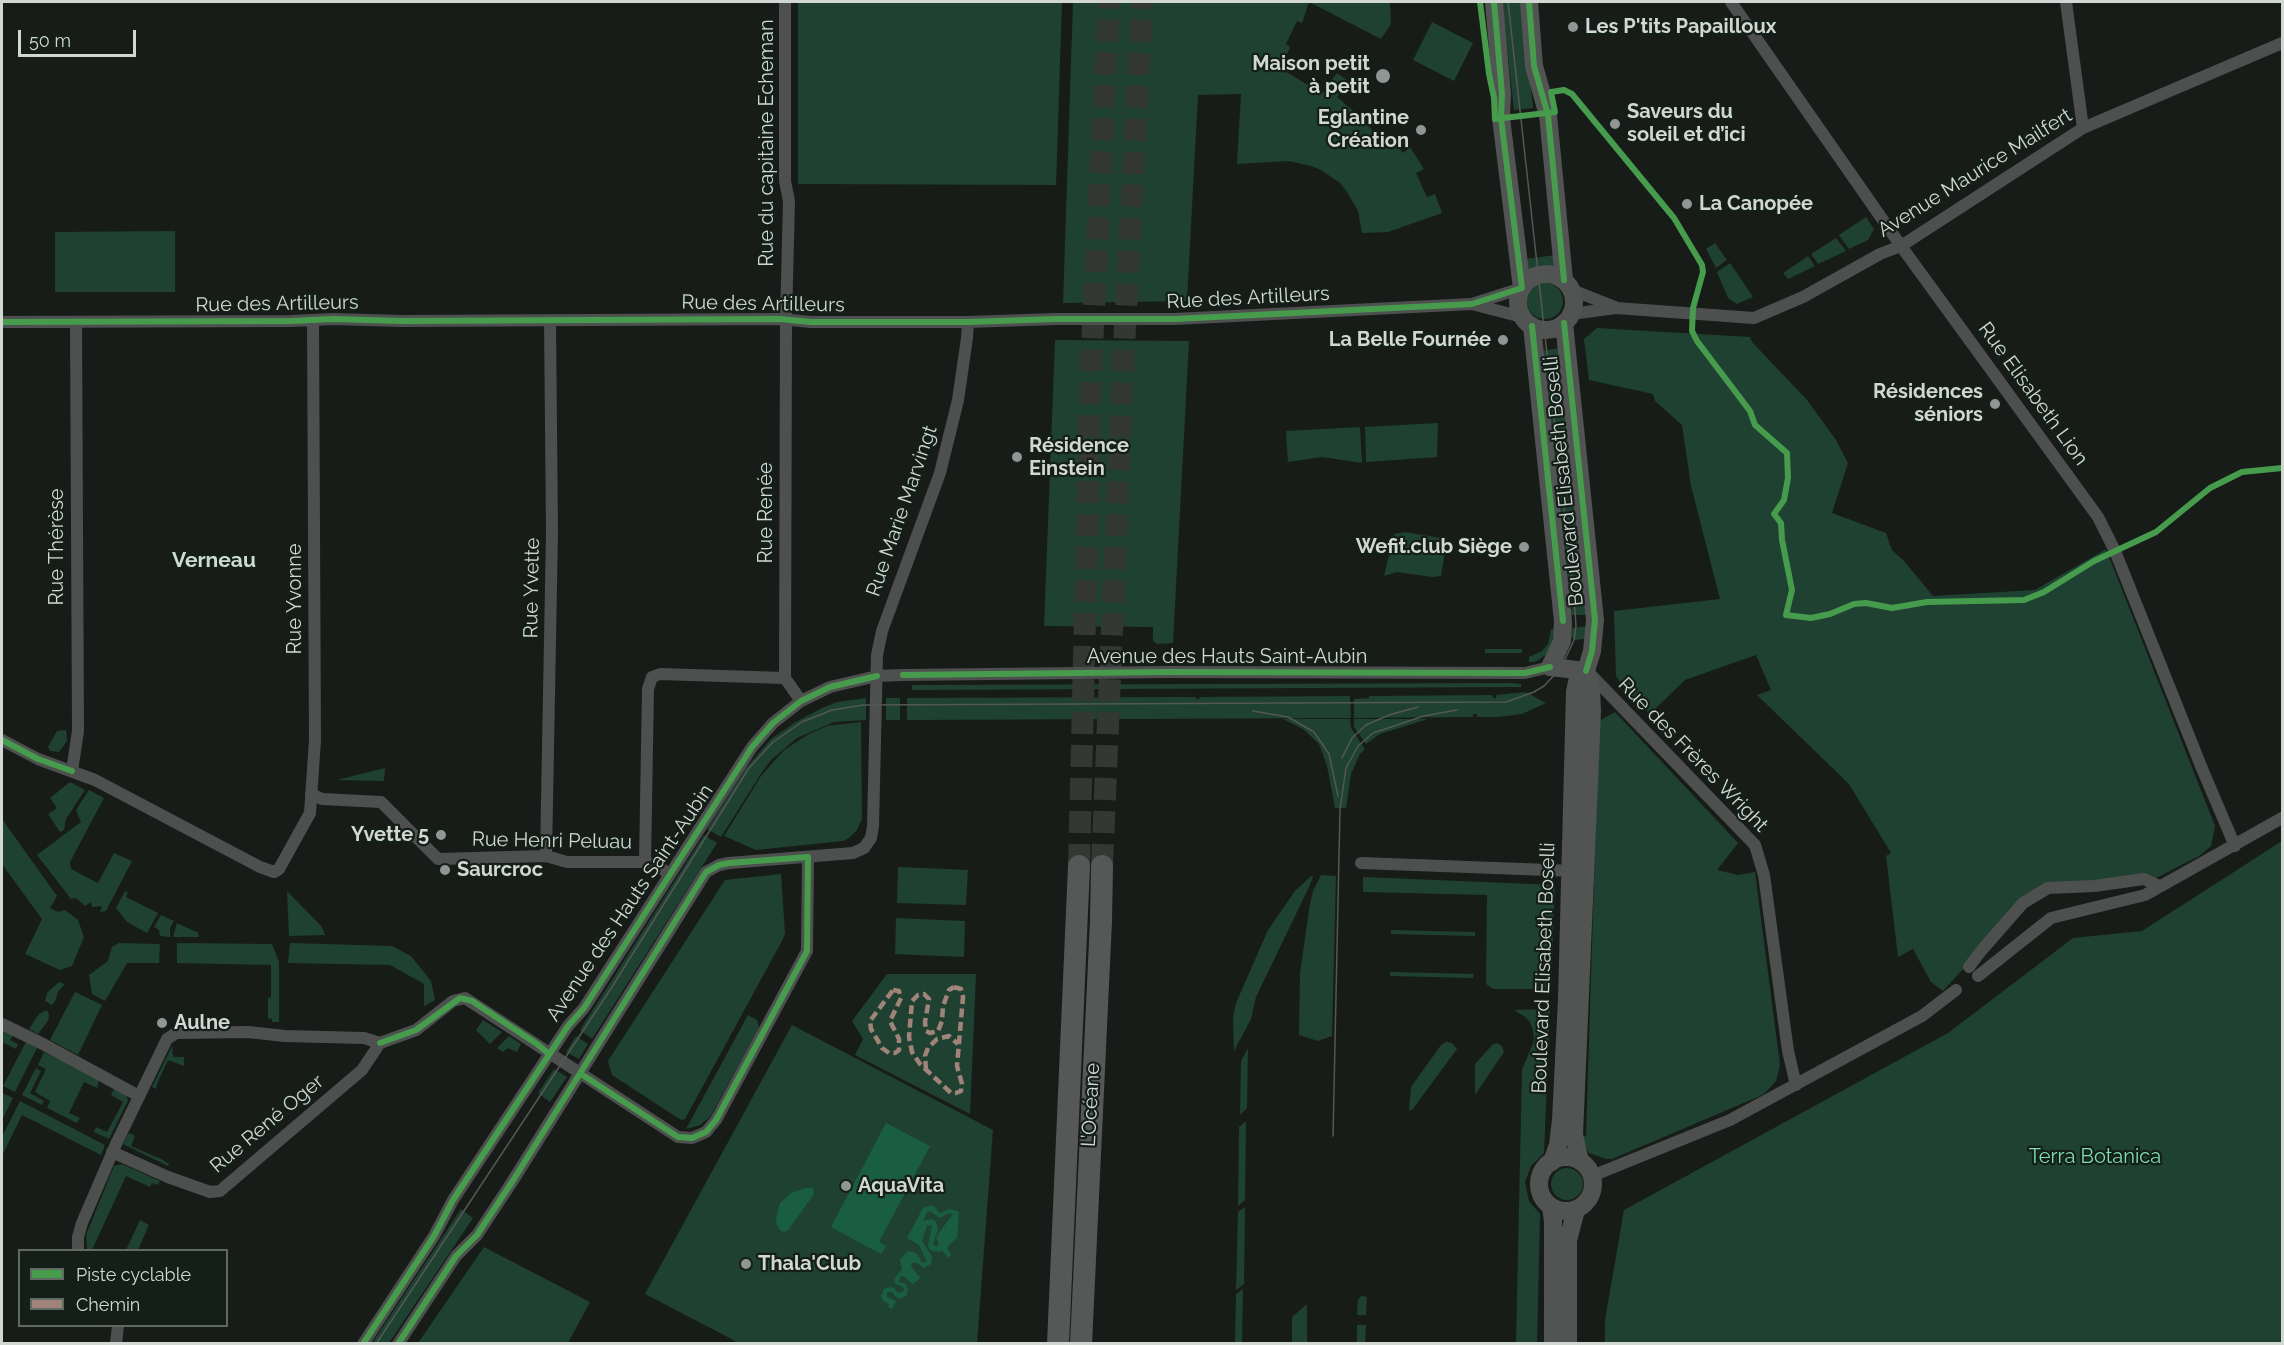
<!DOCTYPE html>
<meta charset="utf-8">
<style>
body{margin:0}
#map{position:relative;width:2284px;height:1345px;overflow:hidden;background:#171c19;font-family:Raleway,sans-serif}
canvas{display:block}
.frame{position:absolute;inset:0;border:3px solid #d1d8d4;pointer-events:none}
.legend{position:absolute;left:18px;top:1249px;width:210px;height:78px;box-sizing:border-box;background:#141f19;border:2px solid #606964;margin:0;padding:8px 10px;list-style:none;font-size:18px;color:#d1d8d4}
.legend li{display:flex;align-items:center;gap:12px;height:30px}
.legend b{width:30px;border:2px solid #606964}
.scale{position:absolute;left:18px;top:30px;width:118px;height:27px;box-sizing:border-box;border:3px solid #d1d8d4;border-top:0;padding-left:8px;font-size:18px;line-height:21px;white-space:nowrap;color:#d1d8d4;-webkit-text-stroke:4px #141f19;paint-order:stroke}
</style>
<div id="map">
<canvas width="2284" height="1345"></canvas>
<div class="frame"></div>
<ul class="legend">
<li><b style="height:8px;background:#469c4c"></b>Piste cyclable</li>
<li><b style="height:8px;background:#a18479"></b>Chemin</li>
</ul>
<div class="scale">50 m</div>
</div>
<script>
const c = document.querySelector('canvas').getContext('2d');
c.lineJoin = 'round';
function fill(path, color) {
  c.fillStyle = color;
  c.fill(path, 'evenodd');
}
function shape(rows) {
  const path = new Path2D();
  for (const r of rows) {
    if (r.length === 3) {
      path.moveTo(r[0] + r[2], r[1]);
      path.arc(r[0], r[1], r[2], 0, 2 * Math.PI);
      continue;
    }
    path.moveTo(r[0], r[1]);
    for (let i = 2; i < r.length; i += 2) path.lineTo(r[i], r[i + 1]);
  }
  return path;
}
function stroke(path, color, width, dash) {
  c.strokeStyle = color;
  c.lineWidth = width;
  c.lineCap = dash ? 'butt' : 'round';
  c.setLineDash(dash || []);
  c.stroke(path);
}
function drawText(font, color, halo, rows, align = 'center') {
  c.font = font + ' Raleway,sans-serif';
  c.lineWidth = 4.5;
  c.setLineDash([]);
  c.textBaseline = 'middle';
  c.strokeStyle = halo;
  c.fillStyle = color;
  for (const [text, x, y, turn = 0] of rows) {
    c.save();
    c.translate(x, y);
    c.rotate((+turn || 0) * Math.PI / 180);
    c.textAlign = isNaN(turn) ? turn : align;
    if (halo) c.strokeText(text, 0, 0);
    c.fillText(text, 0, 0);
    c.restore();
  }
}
fill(shape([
 [798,2,1062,2,1056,185,798,184],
 [1073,2,1390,2,1391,24,1381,39,1309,2,1302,23,1297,21,1286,44,1290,47,1281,69,1322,93,1337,73,1347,80,1341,86,1343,88,1337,97,1364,120,1384,145,1393,140,1403,153,1410,147,1424,169,1416,173,1427,197,1435,194,1442,213,1388,232,1362,233,1358,211,1347,192,1340,183,1321,170,1311,166,1289,161,1237,164,1241,94,1198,95,1187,301,1063,303],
 [1502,2,1521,2,1533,108,1514,110],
 [1432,22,1473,43,1454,81,1413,60],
 [1866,217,1874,229,1868,240,1849,249,1839,235],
 [175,231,175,292,55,292,55,232],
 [1836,238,1846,251,1818,264,1811,254],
 [1715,243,1727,260,1716,268,1706,249],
 [1556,255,1558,267,1541,265,1525,270,1524,259],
 [1808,256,1815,266,1788,279,1783,273],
 [1730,263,1753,297,1737,304,1728,298,1717,272],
 [1545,301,18],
 [1597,328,1750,337,1752,342,1807,400,1836,440,1848,463,1832,513,1886,533,1892,550,1904,561,1933,596,2035,590,2106,549,2215,826,2211,846,2199,856,2156,878,2104,886,2068,887,2026,900,1943,991,1931,982,1913,949,1898,957,1886,856,1891,853,1849,784,1757,695,1771,690,1756,655,1685,680,1650,714,1624,688,1616,676,1614,611,1720,599,1691,486,1682,425,1655,401,1653,394,1589,380,1584,339],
 [1055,340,1189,341,1173,643,1157,644,1153,641,1153,627,1044,626],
 [1560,348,1590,615,1569,615,1569,610,1572,609,1571,606,1569,606,1541,351],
 [1438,423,1437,457,1366,462,1365,427],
 [1360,427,1362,463,1322,457,1288,462,1286,431],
 [1405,532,1447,539,1441,576,1432,577,1397,572,1384,576,1394,534],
 [1590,626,1584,639,1575,640,1570,636,1569,628],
 [1557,628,1547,654,1535,662,1529,662,1529,657,1542,651,1548,644,1551,629],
 [1485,649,1522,649,1522,653,1485,653],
 [1512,683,1521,684,1521,687,912,690,912,685],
 [1526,692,1546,703,1522,714,1499,717,1477,717,1477,714,1473,714,1473,717,1354,718,1354,699,1369,698,1369,696,1492,695,1493,698,1496,698,1496,695],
 [1350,696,1351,718,907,720,907,698,1196,697,1196,699,1199,699,1200,697],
 [866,698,866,720,834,722,797,738,771,760,762,772,721,837,707,829,745,769,771,739,796,722,822,708,837,702],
 [886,698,900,698,900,720,886,720],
 [1615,712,1738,843,1717,870,1738,875,1755,872,1780,1065,1776,1081,1766,1092,1760,1096,1612,1159,1606,1159,1589,1153,1579,1135,1586,1136,1599,721],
 [1283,719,1350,719,1351,728,1365,749,1360,754,1351,774,1346,808,1335,808,1327,766,1319,744,1303,729],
 [1354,719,1428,719,1380,734,1366,744,1354,727],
 [861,722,862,819,857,830,849,838,843,841,756,850,724,836,761,776,784,750,809,734,827,726],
 [66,730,67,741,59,752,50,751,48,747,57,731],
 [385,768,384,781,337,780],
 [70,782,85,790,66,819,64,830,60,832,48,814,57,808,50,798],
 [89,790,104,798,70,862,71,869,98,883,114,853,132,861,106,911,100,912,102,906,92,907,91,902,85,906,76,898,71,899,37,855,81,822,76,810],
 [2,819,57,896,50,908,58,912,65,910,78,920,84,937,72,966,60,970,25,954,42,919,2,864],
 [704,835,717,843,592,1039,580,1030],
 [2282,841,2282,1343,1605,1343,1605,1320,1624,1210,1948,1033,2073,938,2142,931],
 [898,867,968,870,966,905,897,903],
 [781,874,785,933,783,939,685,1119,681,1120,612,1075,608,1061,725,880],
 [1321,875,1336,876,1332,1036,1318,1041,1299,1035,1300,973,1310,904,1313,891],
 [1311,876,1313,877,1310,885,1256,997,1251,1019,1234,1051,1233,1017,1236,1003,1268,930,1295,891],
 [1363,877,1555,885,1551,989,1493,989,1486,984,1487,895,1363,892],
 [125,891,128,892,126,897,158,913,147,933,127,922,116,908],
 [287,891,322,927,325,935,289,936],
 [161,915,174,921,170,928,170,937,160,936,159,930,154,927],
 [896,918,965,921,964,957,895,954],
 [177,923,196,932,197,931,199,937,173,937],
 [1391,930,1475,932,1475,936,1391,934],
 [119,943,160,944,159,963,127,963,105,1001,92,994,89,975,108,961,112,947],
 [177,943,272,944,279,962,279,1022,272,1022,272,1019,268,1018,268,998,271,997,271,965,177,963],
 [290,943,392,946,411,956,431,981,435,1000,424,1006,424,984,390,965,288,963],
 [1390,972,1474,974,1473,978,1390,976],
 [887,974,976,974,970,1114,855,1055,863,1039,852,1021],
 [59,982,65,984,58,992,55,1001,52,1005,45,1001,47,993],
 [75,992,102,1005,78,1055,50,1040],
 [1550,1009,1544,1153,1531,1166,1525,1182,1529,1201,1540,1214,1537,1343,1516,1343,1522,1070,1534,1041,1533,1030,1530,1022,1524,1016,1514,1010],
 [47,1010,49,1015,48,1021,38,1034,29,1029,39,1014],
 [748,1015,757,1020,759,1028,710,1117,700,1125,686,1129],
 [483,1020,502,1032,490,1044,476,1030],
 [792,1025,993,1130,977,1343,739,1343,645,1294],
 [2,1029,13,1035,10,1040,18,1044,16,1049,2,1042],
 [509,1036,521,1044,517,1052,508,1048,503,1052,497,1048],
 [576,1036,588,1044,579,1059,566,1052],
 [26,1042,37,1048,15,1092,3,1086],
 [1446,1042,1452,1043,1457,1049,1412,1110,1409,1110,1411,1087,1441,1045],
 [1497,1043,1502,1046,1504,1052,1475,1095,1475,1064,1493,1044],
 [172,1046,173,1057,184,1057,184,1066,168,1060,156,1086,157,1089,152,1087],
 [1248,1048,1247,1108,1240,1115,1241,1061],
 [44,1052,99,1079,97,1088,84,1082,69,1113,80,1118,77,1123,47,1108,50,1101,35,1092,46,1069,38,1065],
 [36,1068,41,1071,30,1093,44,1101,42,1105,22,1095],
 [554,1069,567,1077,550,1102,538,1093],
 [114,1089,126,1093,128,1101,109,1139,94,1132,96,1127,107,1132,123,1102,111,1095],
 [2,1093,13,1098,2,1120],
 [20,1101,105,1145,101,1155,22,1115,2,1156,2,1137],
 [1246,1121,1245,1200,1238,1206,1239,1127],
 [129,1133,135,1136,131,1146,163,1160,169,1164,168,1166,123,1144],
 [122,1164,160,1181,158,1185,152,1183,150,1187,126,1176,92,1250,87,1250,86,1235,114,1166],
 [1567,1184,16],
 [1245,1207,1244,1284,1236,1290,1238,1212],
 [461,1209,473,1218,389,1343,372,1343],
 [140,1220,149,1225,138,1250,126,1250],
 [484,1247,590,1302,568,1343,418,1343],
 [1243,1289,1242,1343,1235,1343,1236,1294],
 [1361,1296,1367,1297,1366,1315,1357,1315,1358,1300],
 [1307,1304,1307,1343,1292,1343,1292,1317],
 [1357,1325,1366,1325,1365,1343,1357,1343]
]), '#1f4131');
fill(shape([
 [886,1123,930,1146,879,1242,886,1246,881,1254,831,1227],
 [806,1188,813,1188,814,1194,788,1230,784,1232,780,1230,777,1225,776,1218,780,1203,791,1193],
 [930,1205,935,1207,939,1213,950,1209,959,1212,957,1238,947,1247,951,1255,948,1258,942,1250,939,1252,930,1250,928,1246,932,1226,927,1225,922,1241,932,1257,931,1264,924,1268,917,1263,912,1263,911,1266,920,1278,913,1284,903,1276,900,1277,899,1282,906,1284,908,1291,906,1296,901,1298,897,1298,892,1292,887,1292,887,1297,896,1301,892,1309,888,1307,889,1304,882,1300,881,1296,884,1289,890,1287,894,1288,898,1293,904,1291,903,1287,895,1283,894,1279,902,1269,900,1260,902,1257,908,1251,913,1252,918,1255,922,1263,927,1262,919,1245,907,1238,923,1208],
 [930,1211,940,1218,949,1213,953,1214,938,1234,936,1238,939,1244,937,1247,933,1244,938,1229,936,1222,931,1219,923,1221,927,1212]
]), '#1a5e41');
stroke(shape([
 [1079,866,1091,368,1109,2],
 [1102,866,1123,367,1142,2]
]), '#333835', 22, [22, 11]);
stroke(shape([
 [785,2,785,181,789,201,786,320,785,678,801,701],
 [1731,2,1901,246,2098,517,2115,551,2203,771,2235,846],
 [2066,2,2083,128],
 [1572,290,1615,307],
 [1472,304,1522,317],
 [1571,314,1616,308,1754,318,1803,297,1880,254,1901,246,2083,128,2282,43],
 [2,322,291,321,333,319,402,321,780,319,811,322,968,322,1056,319,1175,319,1472,304,1522,288],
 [1590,674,1755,845,1764,875,1788,1051,1796,1085],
 [2,740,38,759,95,780,260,867,274,872,279,869,310,813,315,740,313,321],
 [72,771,78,731,76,322],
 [311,794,322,799,381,802,438,859,546,856,567,862,645,862,658,866,669,874],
 [546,856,552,532,550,320],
 [645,862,648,689,652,677,660,674,785,678],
 [1361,863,1575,871],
 [1969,967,1981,951,2023,903,2048,888,2094,886,2144,879,2159,886],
 [1978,976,2051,918,2145,895,2282,818],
 [2,1024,43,1044,139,1096],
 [112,1152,168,1177,210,1192,220,1191,362,1070,380,1043],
 [1592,1176,1730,1120,1922,1016,1956,990],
 [78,1250,78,1237,82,1223,116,1144,167,1039,176,1033,248,1032,285,1036,364,1038,380,1043,416,1030,453,1001,465,998,678,1137,692,1138,706,1132,716,1120,807,951,808,857],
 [116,1344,118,1326],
 [363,1344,434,1236,453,1200,568,1026,584,1008,752,747,773,723,801,701,830,687,877,676,903,675,1167,672,1525,673,1550,667],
 [398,1344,456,1256,477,1235,512,1182,706,872,719,865,729,863,853,853,864,848,871,838,873,826,877,655,882,631,940,473,958,400,967,338,968,322]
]), '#4e504f', 12);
stroke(shape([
 [1494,2,1502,94,1501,118,1522,288],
 [1529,2,1534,66,1548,115,1564,280],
 [1546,302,28],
 [1532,326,1563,621,1562,641,1550,667,1586,671],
 [1566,1184,27],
 [1580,1161,1574,1135,1592,711,1591,690,1586,671],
 [1552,1162,1558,1145,1561,1120,1567,999,1575,692,1577,682,1586,671,1592,651,1595,620,1564,323],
 [1551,1207,1553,1221,1553,1344],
 [1568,1344,1568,1240,1576,1210]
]), '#515452', 18);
stroke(shape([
 [1058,1344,1079,866],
 [1081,1344,1101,921,1102,866]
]), '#555856', 22);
stroke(shape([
 [1253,711,1288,717,1314,732,1329,754,1338,796],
 [1342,758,1352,738,1366,725,1389,715,1418,707],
 [1333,1136,1340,809,1346,768,1358,746,1373,733,1424,716,1457,710],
 [376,1344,612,987,749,768,773,742,802,722,832,710,864,705,1506,702,1534,692,1544,686,1561,668,1574,640,1576,626,1574,598,1508,2]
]), '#535855', 1.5);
stroke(shape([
 [954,987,961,989,963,997,957,1066,962,1084,961,1091,956,1093,951,1093,920,1064,912,1052,909,1037,912,1001,918,995,924,994,929,999,925,1022,926,1031,930,1033,938,1031,942,1021,943,1006,949,990,954,987],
 [893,990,899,991,901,998,890,1021,899,1039,899,1050,895,1053,889,1053,882,1048,871,1029,870,1021,893,990],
 [926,1070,925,1056,928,1048,937,1039,949,1036,958,1044]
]), '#a18479', 4.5, [9, 4.5]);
stroke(shape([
 [1480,2,1489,74,1494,98,1495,119,1555,112,1551,92,1564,90,1572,94,1674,218,1702,265,1703,272,1693,308,1692,331,1697,341,1750,411,1755,425,1787,453,1788,478,1784,500,1774,514,1781,523,1782,540,1792,590,1786,615,1811,618,1830,614,1854,604,1866,603,1892,608,1927,602,2024,600,2044,592,2094,561,2156,532,2210,488,2242,472,2282,468],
 [1529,2,1534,66,1548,115,1564,280],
 [2,322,291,321,333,319,402,321,780,319,811,322,968,322,1056,319,1175,319,1472,304,1522,288,1501,118,1502,94,1494,2],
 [1564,323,1595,620,1592,651,1586,671],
 [1532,326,1563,621],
 [903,675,1167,672,1525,673,1550,667],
 [2,740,38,759,72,771],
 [380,1043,416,1030,460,998,472,1001,537,1044,549,1054],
 [363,1344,434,1236,453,1200,568,1026,584,1008,752,747,773,723,801,701,830,687,877,676],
 [398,1344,456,1256,477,1235,512,1182,706,872,719,865,729,863,808,857,807,951,716,1120,706,1132,692,1138,678,1137,581,1074]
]), '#469c4c', 6);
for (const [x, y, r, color] of [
 [1573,27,6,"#909693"],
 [1383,76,8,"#909693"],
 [1615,124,6,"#909693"],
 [1421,130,6,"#909693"],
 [1687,204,6,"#909693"],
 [1503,340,6,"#909693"],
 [1995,404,6,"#909693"],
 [1017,457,6,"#909693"],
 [1524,547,6,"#909693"],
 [441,835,6,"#909693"],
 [445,870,6,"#909693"],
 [162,1023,6,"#909693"],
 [846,1186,6,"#909693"],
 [746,1264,6,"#909693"]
]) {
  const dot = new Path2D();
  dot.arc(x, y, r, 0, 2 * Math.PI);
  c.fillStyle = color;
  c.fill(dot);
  stroke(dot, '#141f19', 2);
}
drawText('bold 20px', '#d1d8d4', '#141f19', [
 ["Les P'tits Papailloux",1585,27],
 ["Maison petit",1370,64,"right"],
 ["à petit",1370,87,"right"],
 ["Saveurs du",1627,112],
 ["soleil et d’ici",1627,135],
 ["Eglantine",1409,118,"right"],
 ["Création",1409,141,"right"],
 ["La Canopée",1699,204],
 ["La Belle Fournée",1491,340,"right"],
 ["Résidences",1983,392,"right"],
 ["séniors",1983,415,"right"],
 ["Résidence",1029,446],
 ["Einstein",1029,469],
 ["Wefit.club Siège",1512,547,"right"],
 ["Yvette 5",429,835,"right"],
 ["Saurcroc",457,870],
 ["Aulne",174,1023],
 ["AquaVita",858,1186],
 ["Thala'Club",758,1264]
], 'left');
drawText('20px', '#d1d8d4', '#141f19', [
 ["Rue du capitaine Echeman",767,143,-90],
 ["Avenue Maurice Mailfert",1975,173,-32],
 ["Rue des Artilleurs",1248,298,-3],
 ["Rue des Artilleurs",277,304,-1],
 ["Rue des Artilleurs",763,304,1],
 ["Rue Elisabeth Lion",2033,394,54],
 ["Boulevard Elisabeth Boselli",1564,481,-96],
 ["Rue Marie Marvingt",902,511,-71],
 ["Rue Renée",766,513,-90],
 ["Rue Thérèse",57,547,-90],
 ["Rue Yvette",532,588,-89],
 ["Rue Yvonne",295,599,-90],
 ["Avenue des Hauts Saint-Aubin",1227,657],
 ["Rue des Frères Wright",1693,755,46],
 ["Rue Henri Peluau",552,841,1],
 ["Avenue des Hauts Saint-Aubin",630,903,-56],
 ["Boulevard Elisabeth Boselli",1544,968,-88],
 ["L’Océane",1091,1105,-87],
 ["Rue René Oger",267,1124,-40]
]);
drawText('20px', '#7ce0af', '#141f19', [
 ["Terra Botanica",2095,1157]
]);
drawText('bold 21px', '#cddbd3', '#141f19', [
 ["Verneau",214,561]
]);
</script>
